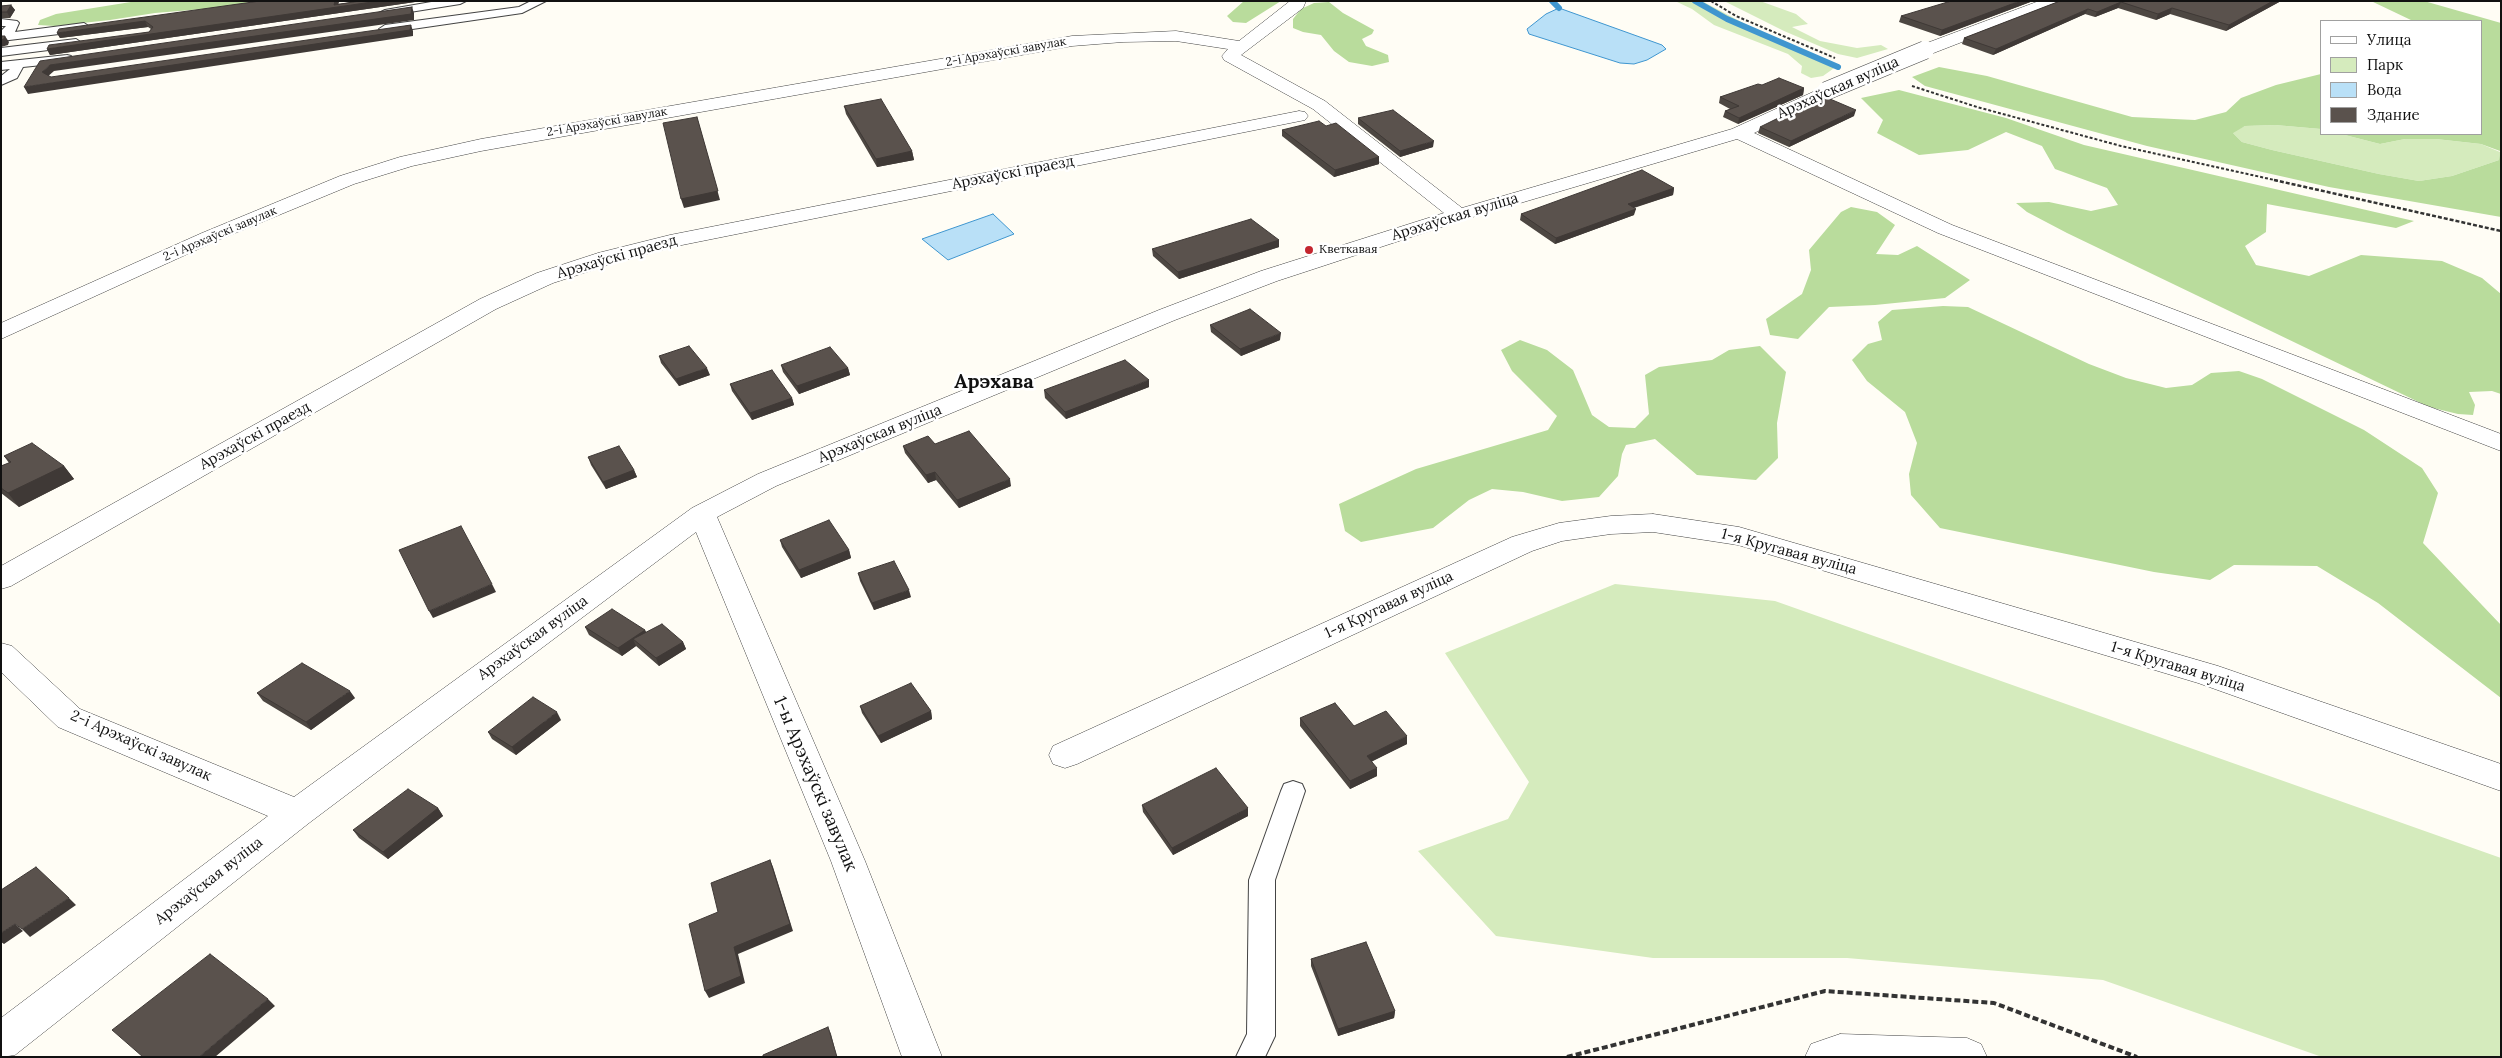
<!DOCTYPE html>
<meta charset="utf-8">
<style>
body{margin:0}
#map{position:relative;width:2502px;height:1058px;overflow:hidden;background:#fffdf5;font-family:Lora,serif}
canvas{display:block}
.frame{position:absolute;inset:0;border:2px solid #111;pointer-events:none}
.legend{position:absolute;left:2320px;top:20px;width:162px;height:115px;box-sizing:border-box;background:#fff;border:1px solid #a0a0a0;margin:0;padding:6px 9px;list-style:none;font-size:15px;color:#111}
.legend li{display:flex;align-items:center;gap:10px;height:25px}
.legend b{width:25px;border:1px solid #a0a0a0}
</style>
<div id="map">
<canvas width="2502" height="1058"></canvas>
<div class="frame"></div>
<ul class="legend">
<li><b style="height:6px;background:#fff"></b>Улица</li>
<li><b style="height:14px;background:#d5ebbd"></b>Парк</li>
<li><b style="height:14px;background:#b9e0f7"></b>Вода</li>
<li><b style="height:14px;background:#5a524d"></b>Здание</li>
</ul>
</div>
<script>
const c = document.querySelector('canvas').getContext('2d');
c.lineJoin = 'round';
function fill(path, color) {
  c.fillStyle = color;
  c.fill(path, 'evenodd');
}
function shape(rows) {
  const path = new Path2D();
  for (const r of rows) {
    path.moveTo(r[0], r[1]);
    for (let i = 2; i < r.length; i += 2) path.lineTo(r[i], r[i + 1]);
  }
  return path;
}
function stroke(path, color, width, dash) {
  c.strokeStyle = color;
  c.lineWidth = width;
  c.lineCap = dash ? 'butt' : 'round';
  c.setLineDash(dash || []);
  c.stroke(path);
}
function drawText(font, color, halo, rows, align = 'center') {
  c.font = font + ' Lora,serif';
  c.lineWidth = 5;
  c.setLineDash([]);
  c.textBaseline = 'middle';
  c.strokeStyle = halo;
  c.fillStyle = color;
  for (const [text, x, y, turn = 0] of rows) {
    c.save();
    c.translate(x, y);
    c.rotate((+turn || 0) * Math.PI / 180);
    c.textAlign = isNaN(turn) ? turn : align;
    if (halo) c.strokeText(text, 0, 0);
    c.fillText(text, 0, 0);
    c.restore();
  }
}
fill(shape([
 [1675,1,1702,1,1760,32,1837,66,1823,76,1811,78,1801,73,1802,66,1788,54,1714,25,1692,9],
 [1724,1,1760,1,1796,14,1808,24,1792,27,1820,41,1857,48,1881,45,1888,49,1857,58,1838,54,1784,31],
 [2275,125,2321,129,2321,134,2341,134,2380,144,2405,139,2436,139,2481,144,2500,152,2499,160,2452,176,2419,181,2379,174,2272,150,2242,142,2232,132,2245,126],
 [1615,584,1775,601,2501,858,2501,1057,2322,1057,2103,980,1847,958,1653,958,1496,936,1418,851,1508,819,1529,782,1445,653]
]), '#d5ebbd');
fill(shape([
 [137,1,255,1,227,7,155,13,110,20,55,26,38,25,40,20,56,14],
 [1244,1,1281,1,1246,23,1233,22,1227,16],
 [2371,1,2424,1,2501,23,2501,217,2329,187,2147,146,1925,86,1912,77,1939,67,1987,76,2132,117,2195,120,2226,112,2241,98,2276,85,2321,74,2321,129,2275,125,2245,126,2233,133,2242,142,2272,150,2379,174,2419,181,2452,176,2499,160,2500,151,2481,144,2436,139,2405,139,2380,144,2341,134,2481,134,2481,21,2413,21],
 [1329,2,1343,13,1374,30,1372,34,1362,39,1366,46,1388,55,1389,62,1372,66,1349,62,1334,51,1321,35,1303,32,1293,28,1293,19,1301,9,1314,3],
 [1899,90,2006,118,2084,145,2414,221,2396,228,2267,204,2266,232,2245,246,2256,265,2309,276,2361,255,2442,261,2482,278,2501,294,2501,394,2492,391,2469,392,2475,405,2473,415,2458,414,2429,407,2067,233,2027,212,2016,203,2049,202,2091,211,2118,205,2107,188,2055,169,2042,146,2006,132,1968,150,1919,155,1877,133,1883,120,1861,98],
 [1851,207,1877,212,1895,225,1876,254,1898,255,1917,246,1970,280,1945,298,1875,305,1829,307,1798,339,1770,335,1766,319,1802,294,1811,270,1809,250,1841,212],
 [1943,306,1968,307,2089,364,2126,378,2166,388,2192,385,2211,373,2239,371,2262,379,2364,430,2422,468,2438,493,2423,543,2501,625,2501,698,2378,603,2317,566,2234,565,2210,580,2154,572,1940,528,1911,495,1909,474,1917,443,1905,412,1867,381,1852,360,1868,344,1882,340,1878,322,1892,310],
 [1520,340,1547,350,1573,370,1592,415,1609,427,1635,428,1649,414,1645,375,1659,367,1712,360,1729,350,1760,346,1786,372,1777,423,1778,458,1756,480,1697,475,1655,439,1626,445,1622,454,1618,476,1599,497,1562,501,1523,492,1492,489,1469,500,1433,528,1361,542,1345,531,1339,504,1416,469,1548,430,1557,416,1512,371,1501,350]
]), '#b9dc9c');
const water = shape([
 [1559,8,1662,45,1666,49,1647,60,1634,64,1620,63,1529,34,1527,29,1546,14,1559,8],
 [993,214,1014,234,948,260,922,239,993,214]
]);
fill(water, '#b9e0f7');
stroke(water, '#3f96cf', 1);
stroke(shape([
 [1552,1,1559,8],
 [1695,1,1727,19,1838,67]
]), '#3f96cf', 6);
const lane = shape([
 [437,1,466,1,460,4,385,16,379,13,385,10,437,1],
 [531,1,546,1,522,13,385,33,379,29,385,25,519,7,531,1],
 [1,19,17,21,19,23,15,32,84,23,90,27,84,31,1,41,1,31,6,26,1,26,1,19],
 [76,39,82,43,80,46,1,56,1,48,76,39],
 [67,55,71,56,73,59,71,62,23,67,17,78,1,85,1,76,10,69,1,70,1,62,67,55],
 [1293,781,1302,784,1305,791,1275,880,1275,1036,1265,1057,1236,1057,1247,1034,1249,880,1281,791,1284,784,1293,781]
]);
const street = shape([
 [1290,1,1306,1,1303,8,1241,55,1325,101,1462,208,1732,129,1826,86,1832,87,1835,91,1832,95,1754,133,1952,225,2501,434,2501,451,1938,233,1737,139,1466,219,1277,281,1175,320,776,486,717,517,865,861,942,1057,902,1057,831,861,696,532,309,823,15,1055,1,1057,1,1018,268,816,58,727,1,672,1,643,12,646,80,709,294,797,692,508,758,474,1159,310,1261,271,1444,213,1313,109,1224,60,1222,56,1228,49,1176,41,1123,42,1072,46,481,151,412,166,354,184,216,241,1,339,1,323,202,233,340,176,400,157,481,139,1072,36,1176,31,1239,41,1290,1],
 [2039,1,2062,1,2060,4,1931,54,1925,55,1919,54,1917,50,1919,46,2039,1],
 [1299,111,1305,112,1308,116,1305,120,672,247,614,263,553,283,496,309,11,586,1,589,1,566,480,299,537,273,598,253,670,235,1299,111],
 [1653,514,1739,527,2218,666,2501,764,2501,791,2198,683,1738,545,1653,532,1611,534,1562,541,1532,551,1077,764,1065,768,1053,764,1049,755,1053,746,1512,537,1559,523,1611,516,1653,514],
 [1840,1034,1967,1038,1981,1044,1987,1057,1805,1057,1811,1044,1840,1034]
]);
stroke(lane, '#444', 2);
stroke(street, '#444', 1);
stroke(shape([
 [1711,1,1736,16,1835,58],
 [1912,86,1977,107,2121,146,2279,181]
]), '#333', 2, [3, 2]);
stroke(shape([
 [2274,180,2501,231]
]), '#333', 2.5, [4, 2]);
stroke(shape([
 [1567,1057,1825,991,1994,1003,2137,1057]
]), '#333', 4, [6, 3]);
fill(lane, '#fff');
fill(street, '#fff');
const streetBridge = shape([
 [1826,91,1925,50]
]);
stroke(streetBridge, '#444', 19, []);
stroke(streetBridge, '#fff', 18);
fill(shape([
 [260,1,339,1,338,4,360,1,415,1,415,2,50,55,47,49,149,32,151,29,148,27,60,38,57,33],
 [2033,1,1940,36,1899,22,1901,16],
 [2060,1,2281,1,2226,31,2170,14,2156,20,2118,8,2095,17,2085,14,1993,55,1962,44,1964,38],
 [11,5,15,10,10,18,1,18,1,6],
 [1762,85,1804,88,1803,95,1738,124,1723,117,1725,111,1730,109,1719,103,1720,97],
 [844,106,912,151,914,160,877,167,846,114],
 [1854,116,1789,147,1758,133,1760,127],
 [1358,118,1433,147,1400,157,1358,124],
 [1326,126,1379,157,1379,164,1334,177,1282,136,1282,130],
 [1674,188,1673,195,1634,208,1634,215,1555,244,1520,220,1521,214],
 [1279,240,1279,247,1179,279,1153,256,1152,249],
 [1210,325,1280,340,1241,356,1211,332],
 [659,356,710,375,679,386,661,363],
 [781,365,848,368,850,375,799,394,783,372],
 [730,384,792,398,794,405,752,420,732,391],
 [1149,387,1066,419,1045,398,1044,390],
 [935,444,1011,486,959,508,936,480,928,483,905,453,903,446],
 [4,456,64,466,74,479,19,507,1,493,1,466,9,463],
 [588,457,634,470,637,477,606,489,591,465],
 [780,540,849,550,851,558,801,578,782,547],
 [858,573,911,597,874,610,860,581],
 [585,627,645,630,646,632,683,642,686,649,659,666,636,646,622,656,589,635],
 [257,693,355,698,311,730,263,701],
 [860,706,931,711,932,719,881,743,862,713],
 [1300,718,1354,726,1407,744,1372,761,1377,776,1350,789,1300,726],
 [561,720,516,755,492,739,488,732],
 [1142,805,1248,816,1173,855,1143,812],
 [438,808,443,816,388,859,359,838,353,830],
 [1311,959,1395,1011,1394,1018,1338,1036,1311,966]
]), '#4d4742');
fill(shape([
 [335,1,339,1,338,7,379,1,415,1,415,2,50,55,47,49,334,5],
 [2020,1,2033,1,1940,36,1942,30],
 [2273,1,2281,1,2226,31,2229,25],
 [2121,2,2118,8,2095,17,2097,12],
 [11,5,15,10,10,18,7,12],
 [412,7,414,13,414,20,54,71,46,78,42,72,50,65],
 [2172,8,2170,14,2156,20,2158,14],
 [2088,9,2085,14,1993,55,1996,49],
 [145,21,148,27,60,38,57,33],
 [411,25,413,31,413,36,28,94,24,87],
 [5,36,9,42,8,45,1,47,1,40],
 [1804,88,1803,95,1738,124,1739,118],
 [1856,110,1854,116,1789,147,1791,141],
 [697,117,720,200,684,208,681,199],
 [1434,141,1433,147,1400,157,1400,151],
 [912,151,914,160,877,167,876,159],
 [1379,157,1379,164,1334,177,1335,170],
 [1674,188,1673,195,1626,210,1628,204],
 [1636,209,1634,215,1555,244,1556,238],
 [1279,240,1279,247,1179,279,1178,272],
 [1281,333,1280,340,1241,356,1240,349],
 [707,368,710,375,679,386,676,379],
 [848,368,850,375,799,394,797,386],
 [1149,380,1149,387,1066,419,1065,412],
 [792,398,794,405,752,420,750,413],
 [64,466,74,479,19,507,8,493],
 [634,470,637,477,606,489,603,482],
 [935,472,936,480,928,483,926,475],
 [1010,479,1011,486,959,508,957,500],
 [849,550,851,558,801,578,799,570],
 [492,584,496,592,433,618,429,611],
 [909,590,911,597,874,610,872,603],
 [645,630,648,637,633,639,636,646,622,656,618,648],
 [683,642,686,649,659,666,656,658],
 [350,691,355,698,311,730,306,722],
 [931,711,932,719,881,743,878,736],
 [557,712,561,720,516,755,512,747],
 [1407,736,1407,744,1367,764,1367,756],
 [1377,768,1377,776,1350,789,1350,781],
 [438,808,443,816,388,859,383,852],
 [1248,808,1248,816,1173,855,1172,848],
 [770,860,773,867,793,931,738,954,745,983,709,998,705,991,734,947],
 [69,898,76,905,30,937,22,929],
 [15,924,23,931,4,944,1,942,1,933],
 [268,999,275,1006,215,1057,199,1057],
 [1395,1011,1394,1018,1338,1036,1338,1029],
 [828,1027,831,1034,837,1057]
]), '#3f3936');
const building = shape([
 [260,1,335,1,334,5,360,1,379,1,47,49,49,45,149,32,153,27,145,21,57,33,59,29,260,1],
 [1951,1,2020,1,1942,30,1901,16,1951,1],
 [2060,1,2273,1,2229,25,2172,8,2158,14,2121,2,2097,12,2088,9,1996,49,1964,38,2060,1],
 [11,5,7,12,1,12,1,6,11,5],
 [412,7,411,14,50,65,42,72,51,77,411,25,410,30,24,87,40,61,412,7],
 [1,36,5,36,4,39,1,40,1,36],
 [1779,78,1804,88,1739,118,1725,111,1739,106,1720,97,1758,84,1762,85,1779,78],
 [1823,96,1856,110,1791,141,1760,127,1823,96],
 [881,99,912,151,876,159,844,106,881,99],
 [1393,110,1434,141,1400,151,1358,118,1393,110],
 [697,117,718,191,681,199,663,123,697,117],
 [1319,121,1326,126,1336,123,1379,157,1335,170,1282,130,1319,121],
 [1642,170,1674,188,1628,204,1636,209,1556,238,1521,214,1642,170],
 [1251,219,1279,240,1178,272,1152,249,1251,219],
 [1250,309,1281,333,1240,349,1210,325,1250,309],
 [689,346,707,368,676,379,659,356,689,346],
 [830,347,848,368,797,386,781,365,830,347],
 [1125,360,1149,380,1065,412,1044,390,1125,360],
 [772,370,792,398,750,413,730,384,772,370],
 [969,431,1010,479,957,500,935,472,926,475,903,446,928,436,935,444,969,431],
 [32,443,64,466,8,493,1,488,1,466,11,462,4,456,32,443],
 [619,446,634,470,603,482,588,457,619,446],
 [829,520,849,550,799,570,780,540,829,520],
 [461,526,492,584,429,611,399,550,461,526],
 [894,561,909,590,872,603,858,573,894,561],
 [612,609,645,630,618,648,585,627,612,609],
 [662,624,683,642,656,658,633,639,662,624],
 [302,663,350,691,306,722,257,693,302,663],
 [911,683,931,711,878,736,860,706,911,683],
 [533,697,557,712,512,747,488,732,533,697],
 [1335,703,1354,726,1386,711,1407,736,1367,756,1377,768,1350,781,1300,718,1335,703],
 [1216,768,1248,808,1172,848,1142,805,1216,768],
 [408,789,438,808,383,852,353,830,408,789],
 [770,860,790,924,734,947,741,976,705,991,689,924,718,912,711,883,770,860],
 [36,867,69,898,22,929,15,924,1,933,1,890,36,867],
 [1366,942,1395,1011,1338,1029,1311,959,1366,942],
 [210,954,268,999,199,1057,143,1057,112,1030,210,954],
 [828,1027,837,1057,763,1057,763,1055,828,1027]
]);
fill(building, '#5a524d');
stroke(building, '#3f3936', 1);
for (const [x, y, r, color] of [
 [1309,250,5,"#c4262e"]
]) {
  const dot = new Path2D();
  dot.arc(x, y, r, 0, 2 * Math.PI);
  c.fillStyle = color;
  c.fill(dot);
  stroke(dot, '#fff', 2);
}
drawText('12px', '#111', '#fff', [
 ["2-і Арэхаўскі завулак",1006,52,-10],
 ["2-і Арэхаўскі завулак",607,122,-10],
 ["2-і Арэхаўскі завулак",220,234,-23]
]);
drawText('12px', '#111', '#fff', [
 ["Кветкавая",1319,250]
], 'left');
drawText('15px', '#111', '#fff', [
 ["Арэхаўская вуліца",1838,88,-24],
 ["Арэхаўскі праезд",1013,173,-11],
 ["Арэхаўская вуліца",1455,217,-17],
 ["Арэхаўскі праезд",617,257,-16],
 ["Арэхаўская вуліца",880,434,-22],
 ["Арэхаўскі праезд",255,436,-29],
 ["1-я Кругавая вуліца",1789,552,15],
 ["1-я Кругавая вуліца",1389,605,-25],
 ["Арэхаўская вуліца",533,638,-36],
 ["1-я Кругавая вуліца",2178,667,17],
 ["2-і Арэхаўскі завулак",141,746,24],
 ["Арэхаўская вуліца",209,881,-38]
]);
drawText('18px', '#111', '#fff', [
 ["1-ы Арэхаўскі завулак",815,784,67]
]);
drawText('bold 20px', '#111', '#fff', [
 ["Арэхава",994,382]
]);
</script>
